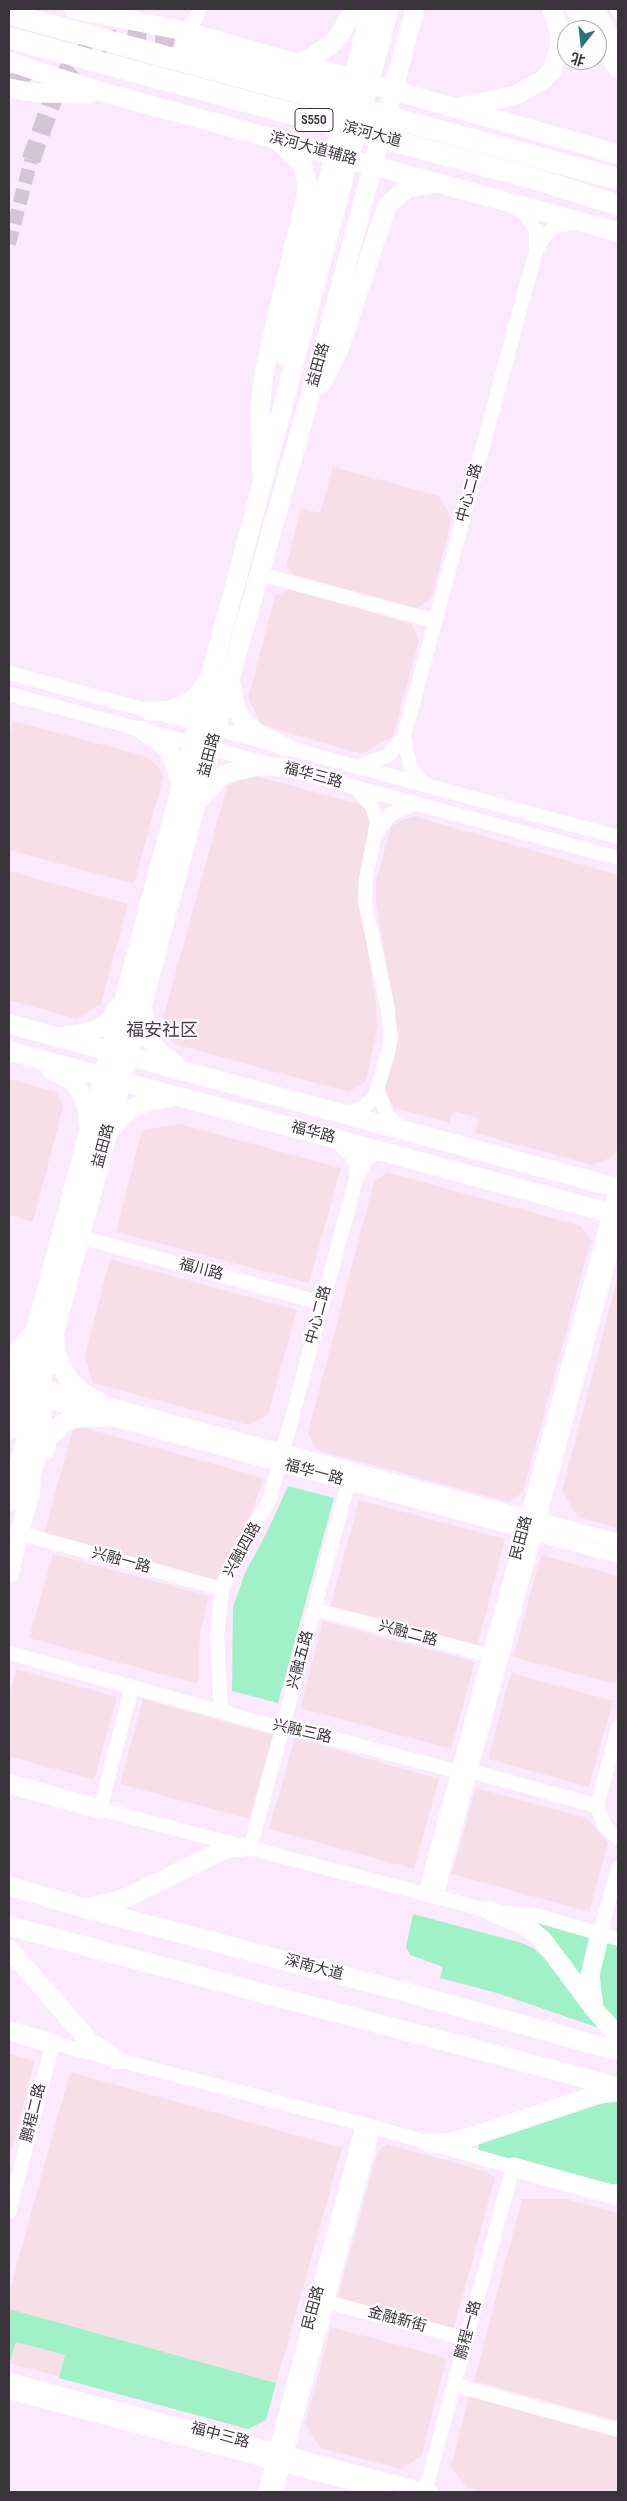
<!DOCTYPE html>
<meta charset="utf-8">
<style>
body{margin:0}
#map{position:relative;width:627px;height:2501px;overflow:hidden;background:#fbeafd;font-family:"Sofia Sans Condensed","Noto Sans SC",sans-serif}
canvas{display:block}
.frame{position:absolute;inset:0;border:10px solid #3a333b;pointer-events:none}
.north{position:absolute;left:557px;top:20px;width:50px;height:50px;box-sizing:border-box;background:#fdfdfd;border:1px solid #afacaf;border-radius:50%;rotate:196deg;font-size:14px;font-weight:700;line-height:20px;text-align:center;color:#3a333b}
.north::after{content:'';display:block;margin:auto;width:18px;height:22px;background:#2a737c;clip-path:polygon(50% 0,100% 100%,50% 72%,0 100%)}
</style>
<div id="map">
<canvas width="627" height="2501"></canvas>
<div class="frame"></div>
<div class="north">北</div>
</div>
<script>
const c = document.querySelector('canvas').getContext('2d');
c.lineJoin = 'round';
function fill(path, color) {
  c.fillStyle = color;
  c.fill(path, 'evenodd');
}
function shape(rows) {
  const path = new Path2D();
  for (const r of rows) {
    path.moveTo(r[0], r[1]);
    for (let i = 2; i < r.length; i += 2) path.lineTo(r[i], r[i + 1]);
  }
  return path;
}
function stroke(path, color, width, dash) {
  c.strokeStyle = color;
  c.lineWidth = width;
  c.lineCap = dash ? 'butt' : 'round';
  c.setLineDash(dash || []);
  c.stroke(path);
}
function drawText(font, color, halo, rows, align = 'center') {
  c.font = font + ' "Sofia Sans Condensed","Noto Sans SC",sans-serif';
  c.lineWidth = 4.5;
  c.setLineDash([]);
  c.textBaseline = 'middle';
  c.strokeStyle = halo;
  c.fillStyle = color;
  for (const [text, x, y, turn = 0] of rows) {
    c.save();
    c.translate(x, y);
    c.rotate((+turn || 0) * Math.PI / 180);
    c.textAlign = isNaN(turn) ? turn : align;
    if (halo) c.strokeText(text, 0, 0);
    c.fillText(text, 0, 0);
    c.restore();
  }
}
fill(shape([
 [333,467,439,496,452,519,431,599,417,608,294,575,286,566,301,508,320,513],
 [290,589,412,624,419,640,393,736,362,754,262,725,248,699,275,596],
 [13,721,149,757,164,774,134,884,9,850,9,738],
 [248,774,362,805,375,821,360,902,376,1004,377,1029,366,1082,348,1092,174,1044,161,1026,227,786],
 [413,816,618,875,618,1142,616,1152,610,1158,592,1165,475,1133,479,1118,453,1111,449,1123,395,1108,383,1091,396,1032,395,1008,376,904,376,882,391,826],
 [9,871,128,904,101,1004,77,1019,9,1000],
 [9,1079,56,1092,63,1107,33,1222,9,1215],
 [180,1124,341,1168,309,1283,116,1232,142,1130],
 [387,1172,581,1226,591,1240,523,1492,509,1502,317,1450,308,1433,374,1182],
 [110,1259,297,1310,268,1415,249,1425,93,1383,85,1355],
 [618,1276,618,1528,578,1517,562,1491],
 [74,1425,264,1478,252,1512,215,1582,44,1534],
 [359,1500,505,1539,477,1647,330,1608],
 [53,1554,209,1596,200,1635,198,1684,29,1638],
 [541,1555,618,1576,618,1674,615,1684,513,1657],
 [323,1621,475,1662,451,1749,300,1708],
 [16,1669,117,1697,94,1780,9,1756,9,1696],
 [511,1673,613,1701,589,1787,488,1759],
 [143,1699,273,1735,249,1819,120,1784],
 [295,1738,439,1779,414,1869,269,1829],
 [476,1788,587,1818,608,1843,589,1912,452,1874],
 [9,2054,35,2061,9,2159],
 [70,2072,342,2148,266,2420,248,2429,9,2363,9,2293],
 [387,2144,488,2172,495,2178,453,2331,337,2300,378,2150],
 [522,2199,566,2199,618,2213,618,2421,474,2381],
 [331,2327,447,2358,421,2456,401,2469,320,2448,305,2424],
 [469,2395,618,2436,618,2492,483,2492,468,2488,451,2467]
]), '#f7dfe8');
fill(shape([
 [288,1486,334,1498,278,1703,232,1691,233,1607,245,1573,267,1532],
 [413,1914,522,1943,533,1948,546,1959,599,2028,497,1993,440,1978,443,1967,410,1955,406,1947],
 [529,1921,594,1937,587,1989],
 [605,1940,618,1943,618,2023,608,2015,598,1998,597,1986],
 [606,2098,618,2099,618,2184,609,2184,488,2156,478,2151,479,2143],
 [9,2309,276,2383,266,2420,248,2429,59,2378,65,2355,16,2342,9,2364]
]), '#a0f1c7');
stroke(shape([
 [9,244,31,160]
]), '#d4c5d6', 14, [14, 7]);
stroke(shape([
 [9,77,25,84,36,95],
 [31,160,56,90,68,70,87,49,119,38,156,41,184,46]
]), '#d4c5d6', 19, [19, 9]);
stroke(shape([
 [617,9,618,11],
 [179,30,188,29,193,25,199,9],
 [513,206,525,214,532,223,536,233,536,250],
 [259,574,435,621],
 [9,673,618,837],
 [9,694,618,858],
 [404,736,410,766,418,778,427,785],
 [357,767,389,755,404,736,536,251,543,238,554,227,577,222],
 [377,833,389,815,414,804],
 [378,1091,387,1115,400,1128],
 [344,1113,363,1108,375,1097,388,1053,391,1037,387,1005,365,902,366,879,377,822,372,806,356,788],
 [335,1140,352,1156,357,1169,356,1178],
 [80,1237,322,1303],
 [9,1378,618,1541],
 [9,1391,618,1556],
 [19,1533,222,1589],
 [314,1609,499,1658],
 [9,1653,269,1725,300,1730,459,1772,471,1771,597,1806],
 [132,1687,100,1809,490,1911,538,1916,618,1939],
 [221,1711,217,1637,222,1589,229,1570,270,1499,356,1179,367,1158,381,1151],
 [618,1728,597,1806,604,1825,618,1838],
 [250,1849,350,1476],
 [425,1894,618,1183],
 [436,1897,618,1229],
 [600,1934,618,1868],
 [9,2212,53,2043,374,2127,513,2167,425,2492],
 [327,2302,467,2339],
 [9,2380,431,2492],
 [454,2385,618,2430],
 [9,2392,385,2492],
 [265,2492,363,2125],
 [276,2492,374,2127]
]), '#fff', 14);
stroke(shape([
 [74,9,179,30,618,154],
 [575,9,590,30],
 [594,9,618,51],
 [600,43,618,69],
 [184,46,324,85,359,90],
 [9,62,109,94,618,232],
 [299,62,311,58,332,44,340,34,354,9],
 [9,88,36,93,90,94],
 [462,107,516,95,543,80,552,70,560,46,559,31,552,9],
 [287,358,291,331,364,35,372,9],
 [322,383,339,349,383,217,388,205,407,188,431,184],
 [262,472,260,410,264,373,308,187,302,163,280,143],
 [231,685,236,709,244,722,256,732,285,747],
 [149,711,166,711,187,704,197,696,207,682],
 [142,730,159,741,169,751,175,764,181,786],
 [201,798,216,781,226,774,257,766,279,767],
 [143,1011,147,1033,152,1043,159,1052,177,1066],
 [9,1024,618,1188],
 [65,1036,87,1033,100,1028,110,1021,118,1007],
 [9,1051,618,1215],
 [51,1070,71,1080,78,1088,87,1106,88,1123],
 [110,1131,126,1113,137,1106,149,1101,171,1097],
 [55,1338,56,1352,61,1367,72,1383,86,1395,100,1402],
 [9,1363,30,1336],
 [9,1430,389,9],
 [45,1451,48,1438,61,1425,72,1419,87,1417,106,1417],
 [9,1502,231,674,325,344,415,9],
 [9,1573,31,1489,31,1478,43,1426,41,1404],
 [9,1784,100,1809],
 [9,1886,84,1908,416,1995,618,2051],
 [87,1908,124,1899,225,1849,243,1847],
 [490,1911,526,1926,542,1939,595,2010,618,2036],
 [9,1926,618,2087],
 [9,1949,90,2042,117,2060],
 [594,2007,590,1975,600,1934],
 [9,2031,53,2043],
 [429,2143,446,2143,471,2137,600,2094,618,2092],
 [513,2167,618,2196]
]), '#fff', 19);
stroke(shape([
 [9,14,618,179],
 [9,38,535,179,618,205]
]), '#fff', 21);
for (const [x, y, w] of [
 [314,120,38]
]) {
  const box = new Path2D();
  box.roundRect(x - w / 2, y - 11.5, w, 23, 4);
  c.fillStyle = '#fdfdfd';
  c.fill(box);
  stroke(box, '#3a333b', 1);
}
drawText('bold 14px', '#3a333b', null, [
 ["S550",314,120]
]);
drawText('15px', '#3a333b', '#fdfdfd', [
 ["滨河大道",372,135,15],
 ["滨河大道辅路",313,149,15],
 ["益田路",319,365,-74],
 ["中心二路",470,493,-75],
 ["益田路",210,755,-75],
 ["福华三路",313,776,15],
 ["福华路",313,1133,15],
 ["益田路",104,1146,-75],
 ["福川路",201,1270,15],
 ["中心二路",319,1315,-75],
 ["福华一路",314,1473,15],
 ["民田路",522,1538,-75],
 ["兴融四路",243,1550,-61],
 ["兴融一路",121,1561,15],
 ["兴融二路",408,1634,15],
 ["兴融五路",301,1660,-75],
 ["兴融三路",302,1732,13],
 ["深南大道",314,1968,15],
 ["鹏程二路",34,2113,-76],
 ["民田路",314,2308,-75],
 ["金融新街",397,2320,15],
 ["鹏程一路",469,2330,-75],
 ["福中三路",220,2436,15]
]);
drawText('18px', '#4a3c4c', '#fdfdfd', [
 ["福安社区",162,1031]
]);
</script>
